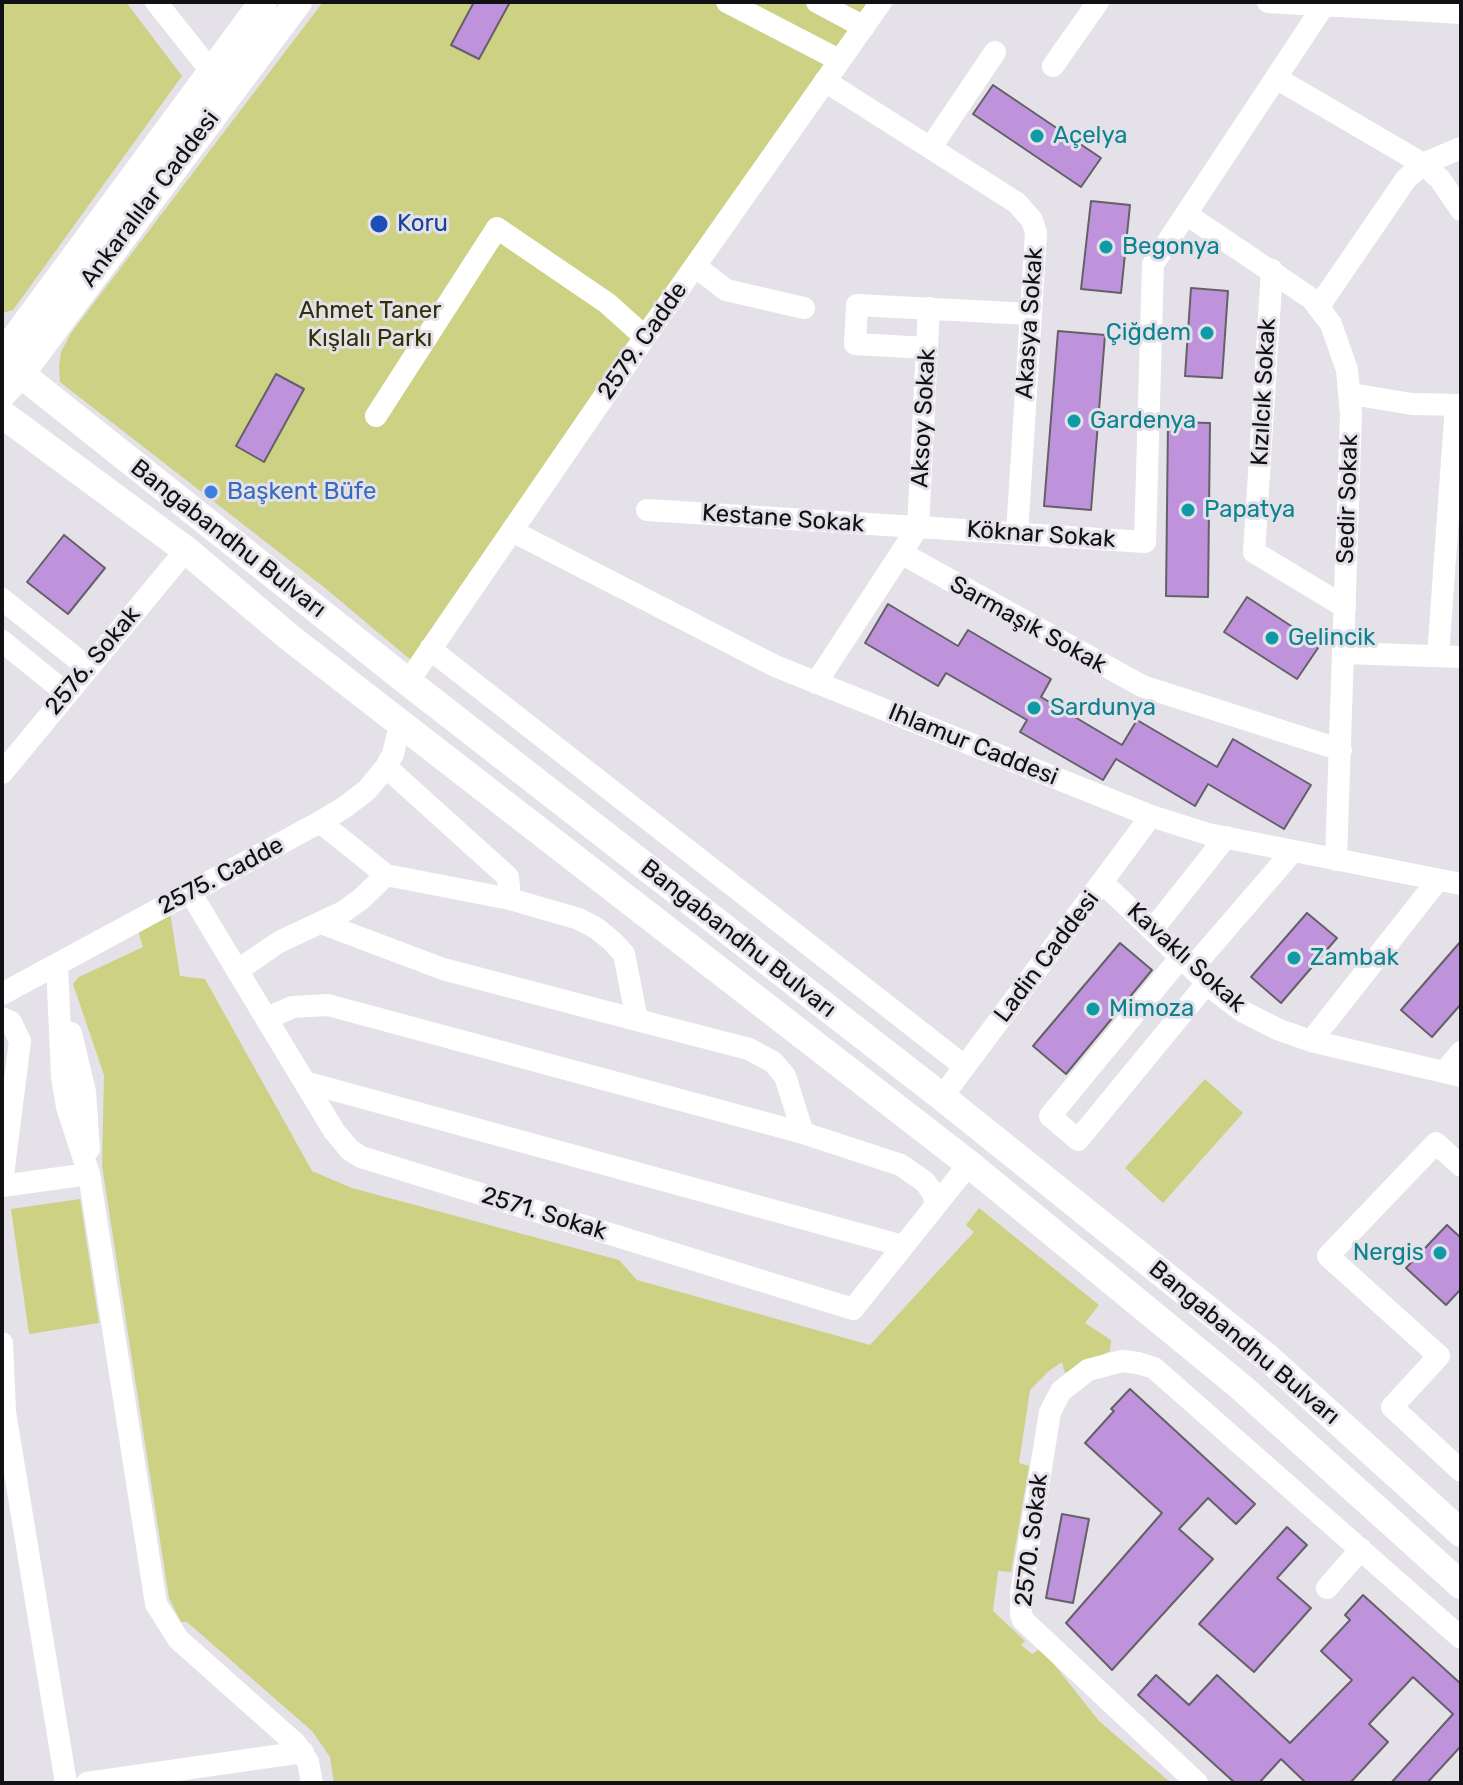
<!DOCTYPE html>
<meta charset="utf-8">
<style>
body{margin:0}
#map{position:relative;width:1463px;height:1785px;overflow:hidden;background:#e4e1e8;font-family:Rubik,sans-serif}
canvas{display:block}
.frame{position:absolute;inset:0;border:4px solid #111012;pointer-events:none}
</style>
<div id="map">
<canvas width="1463" height="1785"></canvas>
<div class="frame"></div>
</div>
<script>
const c = document.querySelector('canvas').getContext('2d');
c.lineJoin = 'round';
function fill(path, color) {
  c.fillStyle = color;
  c.fill(path, 'evenodd');
}
function shape(rows) {
  const path = new Path2D();
  for (const r of rows) {
    path.moveTo(r[0], r[1]);
    for (let i = 2; i < r.length; i += 2) path.lineTo(r[i], r[i + 1]);
  }
  return path;
}
function stroke(path, color, width, dash) {
  c.strokeStyle = color;
  c.lineWidth = width;
  c.lineCap = dash ? 'butt' : 'round';
  c.setLineDash(dash || []);
  c.stroke(path);
}
function drawText(font, color, halo, rows, align = 'center') {
  c.font = font + ' Rubik,sans-serif';
  c.lineWidth = 6;
  c.setLineDash([]);
  c.textBaseline = 'middle';
  c.strokeStyle = halo;
  c.fillStyle = color;
  for (const [text, x, y, turn = 0] of rows) {
    c.save();
    c.translate(x, y);
    c.rotate((+turn || 0) * Math.PI / 180);
    c.textAlign = isNaN(turn) ? turn : align;
    if (halo) c.strokeText(text, 0, 0);
    c.fillText(text, 0, 0);
    c.restore();
  }
}
fill(shape([
 [2,2,126,2,182,76,13,310,2,313],
 [323,2,881,2,418,666,325,588,60,382,59,366,61,352,71,333],
 [170,912,180,976,205,979,312,1171,352,1188,619,1260,637,1280,870,1345,974,1232,966,1225,979,1208,1099,1305,1085,1323,1111,1340,1110,1351,1065,1373,1062,1362,1050,1370,1030,1390,1019,1463,1029,1466,1011,1572,998,1571,993,1611,1025,1641,1021,1645,1032,1654,1041,1648,1099,1721,1171,1783,334,1783,330,1757,312,1731,187,1622,181,1622,169,1598,102,1166,104,1075,73,984,79,977,143,947,137,928],
 [1205,1079,1243,1113,1163,1203,1125,1168],
 [80,1199,99,1323,29,1334,11,1209]
]), '#ccd183');
const building = shape([
 [474,2,510,2,479,59,451,45,474,2],
 [993,85,1101,158,1081,187,973,114,993,85],
 [1091,201,1130,205,1121,293,1081,289,1091,201],
 [1191,288,1228,291,1222,378,1185,376,1191,288],
 [1058,331,1105,335,1091,510,1044,506,1058,331],
 [276,374,304,389,264,462,236,446,276,374],
 [1168,422,1210,423,1208,597,1166,596,1168,422],
 [64,535,105,568,68,614,27,582,64,535],
 [1247,597,1320,645,1297,679,1224,632,1247,597],
 [888,604,958,646,968,630,1051,679,1041,697,1122,745,1137,720,1217,767,1233,739,1311,785,1284,829,1208,784,1195,806,1116,759,1103,780,1020,732,1027,720,946,673,938,686,865,643,888,604],
 [1307,913,1337,938,1281,1003,1251,977,1307,913],
 [1461,941,1461,1004,1432,1037,1401,1010,1461,941],
 [1120,943,1152,970,1066,1074,1033,1046,1120,943],
 [1447,1225,1461,1238,1461,1289,1446,1305,1406,1268,1447,1225],
 [1130,1389,1255,1504,1236,1524,1208,1498,1179,1529,1213,1559,1112,1670,1066,1623,1162,1513,1085,1443,1114,1411,1111,1409,1130,1389],
 [1062,1514,1089,1519,1073,1603,1046,1598,1062,1514],
 [1287,1527,1307,1545,1277,1578,1311,1608,1254,1672,1199,1624,1287,1527],
 [1363,1595,1461,1684,1461,1746,1427,1783,1391,1783,1453,1714,1413,1677,1369,1724,1388,1742,1350,1783,1306,1783,1281,1759,1259,1783,1235,1783,1138,1695,1156,1675,1189,1705,1217,1675,1290,1743,1352,1680,1321,1651,1350,1620,1345,1615,1363,1595]
]);
fill(building, '#bf93dc');
stroke(building, '#646067', 2);
stroke(shape([
 [156,2,211,71],
 [727,2,839,60],
 [817,2,864,27],
 [1268,2,1461,13],
 [1053,66,1098,2],
 [1276,78,1423,164,1440,179,1461,210],
 [825,81,1017,203,1032,220,1036,233,1017,534],
 [931,147,995,52],
 [1186,214,1312,299,1331,324,1347,370,1351,414,1336,860],
 [695,266,726,290,804,308],
 [1272,270,1254,552,1345,607],
 [1319,306,1406,179,1423,164,1461,148],
 [927,348,855,344,857,305,1030,314],
 [1351,394,1412,404,1461,405],
 [376,416,497,228,607,303,645,337],
 [647,510,918,527,929,308],
 [512,531,775,666,1151,816,1208,834,1461,884],
 [901,553,1142,686,1341,750],
 [2,599,87,667],
 [2,641,66,693],
 [430,649,964,1066],
 [1344,653,1461,657],
 [1438,656,1456,405],
 [408,682,645,337,881,2],
 [816,683,918,527,1145,542,1153,264,1324,5],
 [386,767,508,877,510,899,579,919,596,928,612,941,624,954,637,1020,749,1049,773,1062,785,1076,803,1133],
 [2,773,186,550],
 [386,875,510,899],
 [1102,882,1217,992,1242,1011,1277,1029,1311,1041,1461,1076],
 [190,892,334,1131,350,1150,361,1157,853,1309,969,1164],
 [321,923,443,969,637,1020],
 [1153,929,1226,837],
 [1181,957,1050,1116,1078,1140,1207,983],
 [57,965,62,1077,67,1107,89,1174],
 [1192,968,1293,851],
 [238,970,279,942,343,912,361,899,386,875,320,822],
 [2,994,320,822,345,807,367,790,386,767,393,754,401,721],
 [2,1018,11,1022,20,1041,2,1183],
 [267,1018,293,1007,328,1005,803,1133,901,1165,925,1182,933,1193,936,1205],
 [71,1033,85,1092,89,1149],
 [1311,1041,1438,880],
 [1444,1072,1461,1052],
 [305,1082,903,1246],
 [942,1097,1151,816],
 [1461,1166,1436,1143,1328,1256,1439,1356,1392,1407,1461,1471],
 [2,1186,89,1174,156,1604,178,1639,296,1744,308,1762,312,1783],
 [2,1343,5,1412,66,1783],
 [1327,1588,1361,1549],
 [87,1783,303,1752],
 [1197,1783,1023,1620,1021,1614,1021,1593,1050,1412,1061,1391,1088,1370,1122,1361,1138,1363,1154,1368,1461,1638]
]), '#fff', 22);
stroke(shape([
 [2,356,263,2],
 [2,359,408,682,942,1097,1268,1358,1461,1533],
 [2,394,20,375,298,2],
 [2,414,186,550,289,637,969,1164,1241,1387,1461,1585]
]), '#fff', 28);
for (const [x, y, r, color] of [
 [1037,136,8,"#0f9aa8"],
 [379,224,10,"#1a4fb4"],
 [1106,247,8,"#0f9aa8"],
 [1207,333,8,"#0f9aa8"],
 [1074,421,8,"#0f9aa8"],
 [211,492,8,"#3f7fe0"],
 [1188,510,8,"#0f9aa8"],
 [1272,638,8,"#0f9aa8"],
 [1034,708,8,"#0f9aa8"],
 [1294,958,8,"#0f9aa8"],
 [1093,1009,8,"#0f9aa8"],
 [1440,1253,8,"#0f9aa8"]
]) {
  const dot = new Path2D();
  dot.arc(x, y, r, 0, 2 * Math.PI);
  c.fillStyle = color;
  c.fill(dot);
  stroke(dot, '#e4e1e8', 3);
}
drawText('24px', '#0d838f', '#e4e1e8', [
 ["Açelya",1053,136],
 ["Begonya",1122,247],
 ["Çiğdem",1191,333,"right"],
 ["Gardenya",1090,421],
 ["Papatya",1204,510],
 ["Gelincik",1288,638],
 ["Sardunya",1050,708],
 ["Zambak",1310,958],
 ["Mimoza",1109,1009],
 ["Nergis",1424,1253,"right"]
], 'left');
drawText('24px', '#111012', '#e4e1e8', [
 ["Ankaralılar Caddesi",150,199,-53],
 ["Akasya Sokak",1030,323,-86],
 ["2579. Cadde",643,341,-55],
 ["Kızılcık Sokak",1264,392,-87],
 ["Aksoy Sokak",924,418,-87],
 ["Sedir Sokak",1348,499,-88],
 ["Kestane Sokak",783,519,4],
 ["Köknar Sokak",1041,535,4],
 ["Bangabandhu Bulvarı",228,539,38],
 ["Sarmaşık Sokak",1028,625,29],
 ["2576. Sokak",93,661,-50],
 ["Ihlamur Caddesi",973,745,22],
 ["2575. Cadde",221,876,-28],
 ["Bangabandhu Bulvarı",738,939,38],
 ["Ladin Caddesi",1047,957,-53],
 ["Kavaklı Sokak",1186,958,42],
 ["2571. Sokak",544,1214,17],
 ["Bangabandhu Bulvarı",1244,1343,40],
 ["2570. Sokak",1032,1540,-83]
]);
drawText('24px', '#164399', '#e4e1e8', [
 ["Koru",397,224]
], 'left');
drawText('24px', '#2f3109', '#e4e1e8', [
 ["Ahmet Taner",370,311],
 ["Kışlalı Parkı",370,339]
]);
drawText('24px', '#366cbe', '#e4e1e8', [
 ["Başkent Büfe",227,492]
], 'left');
</script>
